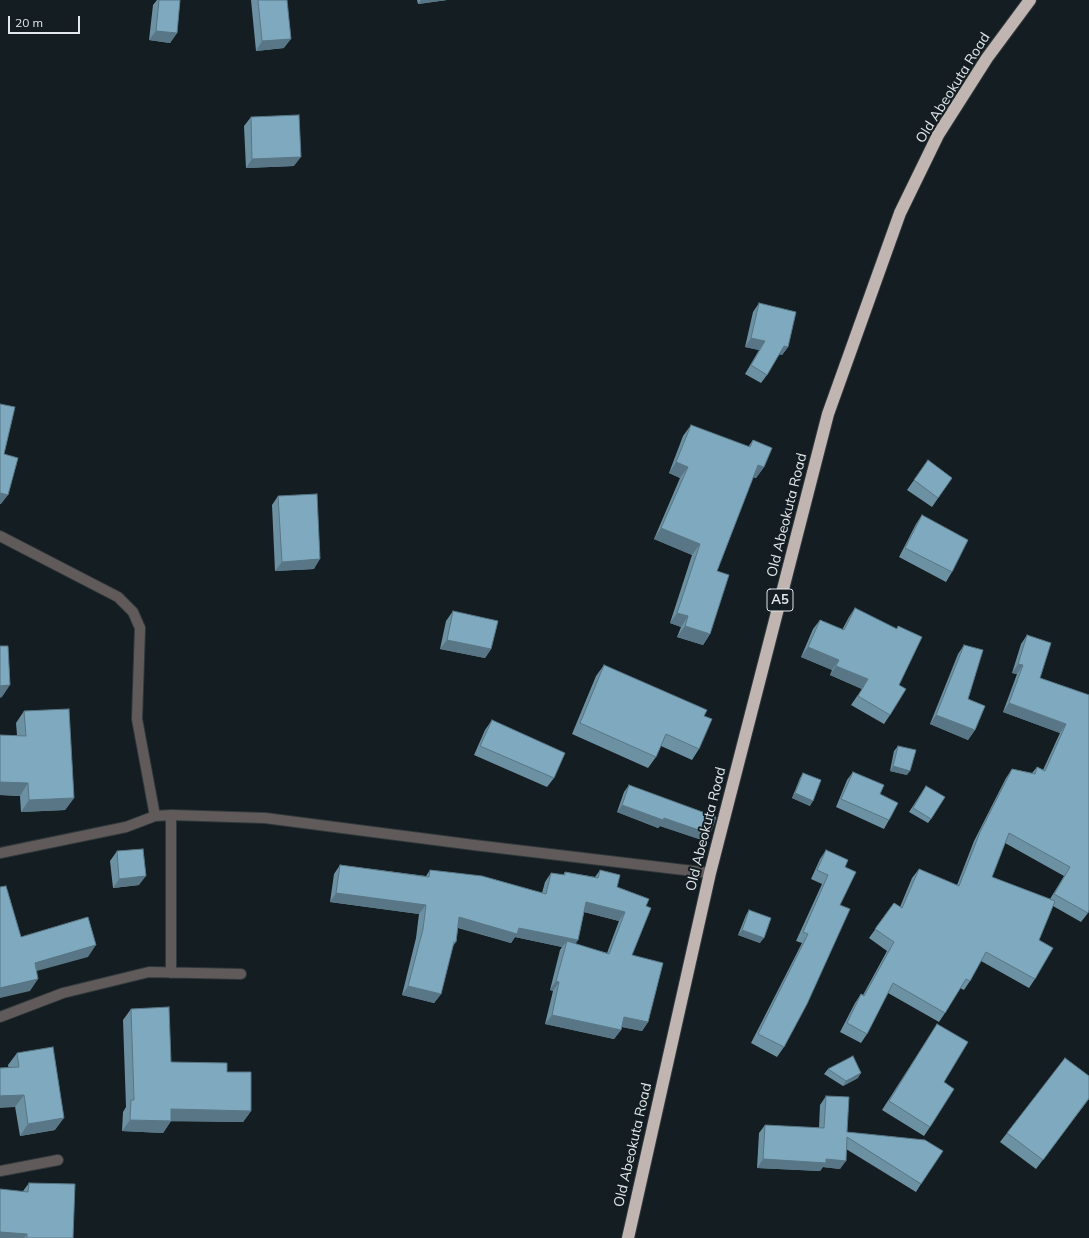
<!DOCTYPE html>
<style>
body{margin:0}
#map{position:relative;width:1089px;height:1238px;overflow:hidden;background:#141d21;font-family:Mulish,sans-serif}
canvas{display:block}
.scale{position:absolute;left:8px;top:16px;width:72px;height:18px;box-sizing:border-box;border:2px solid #e1e7ea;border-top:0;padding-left:5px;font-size:12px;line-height:14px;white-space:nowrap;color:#e1e7ea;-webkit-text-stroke:3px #141d21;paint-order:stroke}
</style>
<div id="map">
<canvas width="1089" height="1238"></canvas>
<div class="scale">20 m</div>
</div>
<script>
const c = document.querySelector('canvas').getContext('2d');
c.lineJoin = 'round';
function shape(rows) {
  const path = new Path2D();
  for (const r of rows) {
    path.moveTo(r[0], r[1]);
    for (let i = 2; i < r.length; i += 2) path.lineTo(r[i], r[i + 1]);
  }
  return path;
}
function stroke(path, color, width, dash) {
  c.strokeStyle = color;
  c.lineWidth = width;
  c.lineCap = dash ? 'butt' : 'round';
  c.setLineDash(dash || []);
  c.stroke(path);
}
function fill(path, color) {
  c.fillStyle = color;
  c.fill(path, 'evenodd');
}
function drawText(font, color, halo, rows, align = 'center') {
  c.font = font + ' Mulish,sans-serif';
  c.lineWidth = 4;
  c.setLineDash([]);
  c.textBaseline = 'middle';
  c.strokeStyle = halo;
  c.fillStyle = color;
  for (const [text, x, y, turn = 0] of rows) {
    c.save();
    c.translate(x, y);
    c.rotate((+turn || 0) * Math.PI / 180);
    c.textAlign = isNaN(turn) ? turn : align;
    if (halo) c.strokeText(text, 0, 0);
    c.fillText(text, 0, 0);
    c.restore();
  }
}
const street = shape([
 [0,536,118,597,133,612,140,628,137,719,155,816],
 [171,815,171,973],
 [0,853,126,827,155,816,171,815,265,818,474,845,710,873],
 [0,1017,63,993,149,972,241,974],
 [0,1171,58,1160]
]);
const highway = shape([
 [628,1238,710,873,828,414,900,213,938,135,987,58,1030,0]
]);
stroke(street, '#31393d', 12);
stroke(highway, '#31393d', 14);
stroke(street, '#605b5a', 10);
stroke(highway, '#c1b5b2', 12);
fill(shape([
 [157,0,180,0,177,33,170,43,149,40,153,5],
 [251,0,287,0,284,48,256,51],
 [417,0,447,0,418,4],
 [251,117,294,166,246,168,244,126],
 [759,303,788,347,782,355,779,354,767,375,761,383,745,374,759,350,745,347,753,312],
 [691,425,748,447,753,440,764,467,756,478,753,477,717,571,710,634,703,645,677,637,681,627,670,623,692,555,654,539,680,478,669,473,683,436],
 [928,460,952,478,932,507,907,490],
 [278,496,314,569,275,571,272,505],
 [922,515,952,572,946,582,899,557,916,524],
 [855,608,896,629,898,626,899,685,890,715,884,724,851,705,862,689,830,675,832,670,801,657,813,629,820,620,842,630,849,617],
 [453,611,491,649,485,658,440,649,446,621],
 [1027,635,1040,678,1089,695,1088,913,1081,922,1053,906,1039,940,1035,979,1029,988,981,961,970,981,964,990,960,988,945,1013,939,1022,888,993,867,1034,861,1043,840,1032,855,1003,861,994,863,995,887,951,869,938,894,903,900,907,912,878,919,869,957,885,974,841,1006,778,1012,769,1032,773,1037,767,1043,770,1060,733,1003,712,1017,674,1012,673,1021,644],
 [1005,843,1064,876,1050,899,992,877],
 [964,645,968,699,975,730,968,740,930,724,958,654],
 [604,665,704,716,699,749,692,760,661,746,656,757,648,768,572,734,596,676],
 [24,711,74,798,65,810,21,812,20,796,0,795,0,735,17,735,16,723],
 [492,720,554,778,547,787,474,755,485,730],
 [898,746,907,775,890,771,894,751],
 [853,772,880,794,889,820,884,829,836,807,847,780],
 [803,773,810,806,792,798,800,778],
 [629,785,705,841,660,826,658,828,617,812,624,792],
 [926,786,931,819,928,823,909,812],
 [826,850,845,867,840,905,784,1047,777,1057,751,1043,802,943,796,941,822,884,811,879,820,859],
 [117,851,139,885,113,888,110,861],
 [340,865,426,876,430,870,542,893,545,882,551,873,563,875,565,872,595,877,600,870,617,887,646,906,632,955,648,1022,642,1031,622,1027,621,1030,614,1039,545,1024,553,991,550,990,560,950,562,947,515,937,511,943,458,928,456,942,453,946,441,994,434,1003,402,995,416,938,419,914,330,902,334,874],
 [584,912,619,921,607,953,575,944,578,940],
 [749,910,760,943,738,935,746,915],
 [131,1009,171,1062,227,1072,251,1111,243,1122,171,1121,163,1133,122,1131,123,1112,126,1107,123,1020],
 [937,1024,930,1127,924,1136,882,1110],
 [17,1053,55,1130,20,1136,8,1065],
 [828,1069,858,1078,843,1086,824,1074],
 [1089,1076,1089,1099,1036,1169,1000,1142,1007,1133],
 [826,1096,847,1132,921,1184,916,1192,846,1149,840,1169,823,1167,820,1171,757,1168,759,1133,765,1125,819,1128,820,1105],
 [29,1183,73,1238,0,1238,23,1191]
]), '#6c91a3');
fill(shape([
 [421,0,447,0,418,4],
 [156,31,177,33,170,43,149,40],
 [291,39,284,48,256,51,262,41],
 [301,157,294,166,246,168,252,159],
 [751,338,765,341,759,350,745,347],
 [784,346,788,347,782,355,778,354],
 [676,462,688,467,680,478,669,473],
 [758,465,764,467,756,478,750,476],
 [0,493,8,495,1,504,0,504],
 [661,528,700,544,692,555,654,539],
 [320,559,314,569,275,571,282,562],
 [677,613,688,616,681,627,670,623],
 [685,626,710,634,703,645,677,637],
 [447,640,491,649,485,658,440,649],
 [808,647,839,660,832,670,801,657],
 [1018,664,1023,665,1017,674,1012,673],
 [836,666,868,679,862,689,830,675],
 [10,685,2,697,0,698,0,686],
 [1009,703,1066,724,1060,733,1003,712],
 [936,715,975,730,968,740,930,724],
 [893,766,910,771,907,775,890,771],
 [0,782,28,783,20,796,0,795],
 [795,793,813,801,810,806,792,798],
 [74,798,65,810,21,812,29,800],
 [622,805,664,818,710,834,705,841,660,826,658,828,617,812],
 [146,876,139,885,113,888,119,879],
 [336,893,426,905,419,914,330,902],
 [586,902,625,912,619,921,580,911],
 [459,917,519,928,578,940,572,949,567,941,562,947,515,937,511,943,453,926],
 [742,930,764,938,760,943,738,935],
 [96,945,88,957,26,974,35,963],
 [38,979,30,991,0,998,0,988],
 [556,981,559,982,553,991,550,990],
 [408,986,441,994,434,1003,402,995],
 [552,1015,621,1030,614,1039,545,1024],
 [624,1017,648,1022,642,1031,617,1026],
 [861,1073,858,1078,843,1086,846,1081],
 [24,1095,15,1107,0,1108,0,1096],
 [171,1109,251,1111,243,1122,163,1121],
 [64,1118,55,1130,20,1136,28,1124],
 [130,1120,171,1121,163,1133,122,1131],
 [763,1159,826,1159,846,1161,840,1169,823,1167,820,1171,757,1168],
 [0,1232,27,1234,24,1238,0,1238]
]), '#587685');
const building = shape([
 [159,0,180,0,177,33,156,31,159,0],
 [258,0,287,0,291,39,262,41,258,0],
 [299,115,301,157,252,159,251,117,299,115],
 [759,303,796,312,788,347,784,346,767,375,751,365,765,341,751,338,759,303],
 [0,404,15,407,4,454,18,458,8,495,0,493,0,404],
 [691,425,750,447,753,440,772,448,764,467,758,465,717,571,729,575,710,634,685,626,688,616,677,613,700,544,661,528,688,467,676,462,691,425],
 [928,460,952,478,938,498,914,480,928,460],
 [317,494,320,559,282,562,278,496,317,494],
 [922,515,968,540,952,572,905,548,922,515],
 [855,608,897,629,898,626,922,637,899,685,906,689,890,715,858,696,868,679,836,666,839,660,808,647,820,620,844,630,855,608],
 [453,611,498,621,491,649,447,640,453,611],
 [1027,635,1051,643,1040,678,1089,695,1089,910,1088,913,1054,894,1070,867,1009,833,992,877,1055,901,1039,940,1053,948,1035,979,986,952,970,981,966,979,945,1013,893,983,867,1034,847,1023,861,994,864,996,894,942,875,929,894,903,902,908,919,869,959,886,980,832,1012,769,1035,774,1037,767,1045,771,1066,724,1009,703,1023,665,1018,664,1027,635],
 [964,645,983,650,968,699,985,706,975,730,936,715,964,645],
 [0,646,8,646,10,685,0,686,0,646],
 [604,665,707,710,704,716,712,719,699,749,666,734,656,757,580,723,604,665],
 [69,709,74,798,29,800,28,783,0,782,0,735,26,736,24,711,69,709],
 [492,720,565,753,554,778,480,746,492,720],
 [898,746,916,750,910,771,893,766,898,746],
 [853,772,884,785,880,794,898,803,889,820,841,799,853,772],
 [803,773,821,780,813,801,795,793,803,773],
 [629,785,716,817,710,834,664,818,663,820,622,805,629,785],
 [926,786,945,797,931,819,913,808,926,786],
 [143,849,146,876,119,879,117,851,143,849],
 [826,850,848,860,845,867,856,872,840,905,850,909,807,1004,784,1047,758,1034,808,934,803,932,828,875,817,870,826,850],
 [340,865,429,877,430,870,482,876,546,894,551,873,565,875,565,872,598,878,600,870,620,875,617,887,649,899,646,906,651,908,632,955,663,963,648,1022,624,1017,621,1030,552,1015,559,982,556,981,567,941,609,954,625,912,586,902,578,940,519,928,517,934,459,917,456,942,454,942,441,994,408,986,423,929,426,905,336,893,340,865],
 [6,886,21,937,88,917,96,945,35,963,38,979,0,988,0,887,6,886],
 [749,910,771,918,764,938,742,930,749,910],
 [169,1007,171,1062,227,1063,227,1072,251,1072,251,1111,171,1109,171,1121,130,1120,131,1100,134,1100,131,1009,169,1007],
 [937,1024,968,1042,944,1082,954,1089,930,1127,889,1101,937,1024],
 [53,1047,64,1118,28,1124,24,1095,0,1096,0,1068,19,1067,17,1053,53,1047],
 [853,1056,861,1073,846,1081,828,1069,853,1056],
 [1065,1058,1089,1076,1089,1098,1043,1160,1007,1133,1065,1058],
 [826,1096,849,1097,847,1132,925,1140,943,1151,921,1184,847,1137,846,1161,826,1159,826,1163,763,1159,765,1125,824,1128,826,1096],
 [29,1183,75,1184,73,1238,27,1238,27,1234,0,1232,0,1189,28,1192,29,1183]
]);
fill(building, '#7ea9be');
stroke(building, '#587685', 1);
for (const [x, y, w] of [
 [780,600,26]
]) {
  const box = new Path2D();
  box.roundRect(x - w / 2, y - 11, w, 22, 3);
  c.fillStyle = '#141d21';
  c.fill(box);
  stroke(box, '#e1e7ea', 1);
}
drawText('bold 13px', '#e1e7ea', null, [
 ["A5",780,600]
]);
drawText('14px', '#e1e7ea', '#141d21', [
 ["Old Abeokuta Road",953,88,-58],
 ["Old Abeokuta Road",787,515,-76],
 ["Old Abeokuta Road",706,829,-76],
 ["Old Abeokuta Road",633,1145,-77]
]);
</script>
